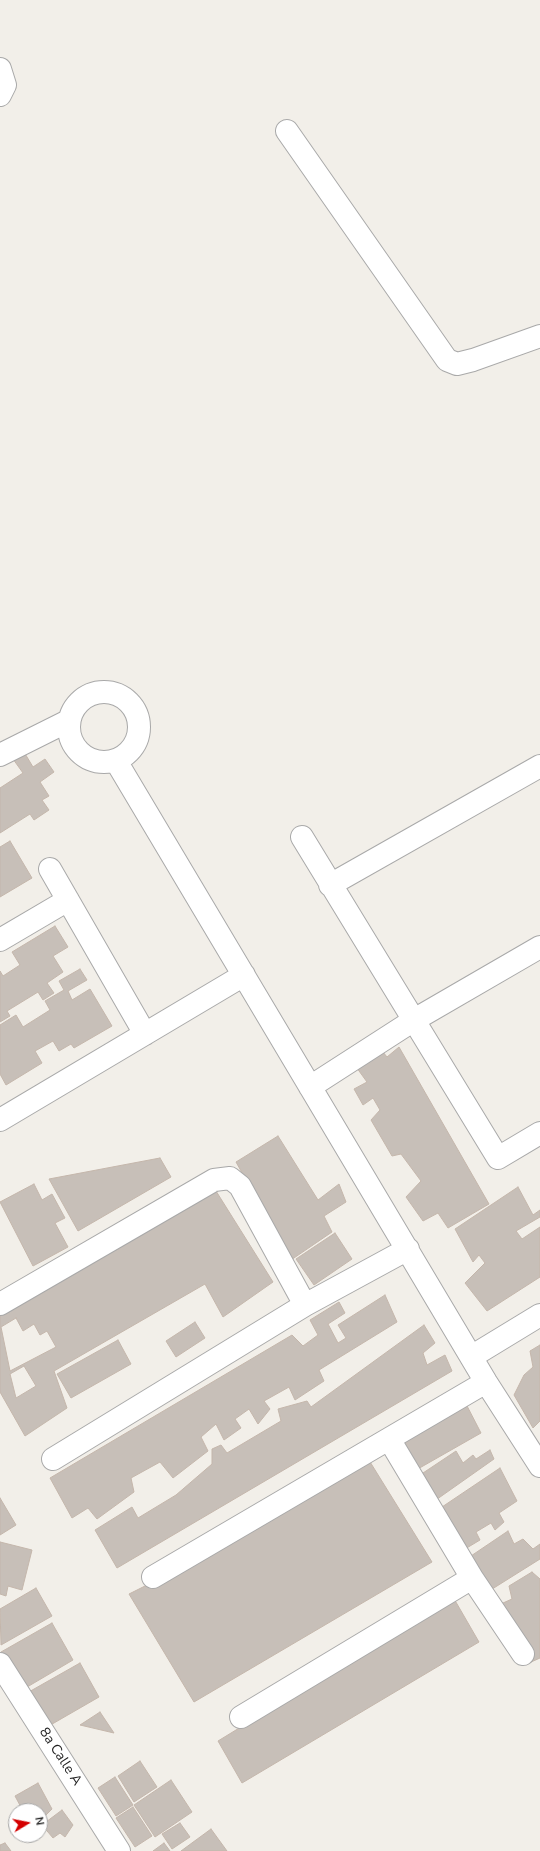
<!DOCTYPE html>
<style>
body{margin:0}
#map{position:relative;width:540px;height:1851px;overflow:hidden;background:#f2efe9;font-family:"Nunito Sans",sans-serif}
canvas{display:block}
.north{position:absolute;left:8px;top:1803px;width:40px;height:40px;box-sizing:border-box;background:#fff;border:1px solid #a7a7a7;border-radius:50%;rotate:80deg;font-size:11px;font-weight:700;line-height:16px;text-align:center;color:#222}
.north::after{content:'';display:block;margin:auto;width:14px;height:18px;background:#d40000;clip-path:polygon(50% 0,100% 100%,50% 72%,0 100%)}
</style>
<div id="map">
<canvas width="540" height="1851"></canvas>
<div class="north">N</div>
</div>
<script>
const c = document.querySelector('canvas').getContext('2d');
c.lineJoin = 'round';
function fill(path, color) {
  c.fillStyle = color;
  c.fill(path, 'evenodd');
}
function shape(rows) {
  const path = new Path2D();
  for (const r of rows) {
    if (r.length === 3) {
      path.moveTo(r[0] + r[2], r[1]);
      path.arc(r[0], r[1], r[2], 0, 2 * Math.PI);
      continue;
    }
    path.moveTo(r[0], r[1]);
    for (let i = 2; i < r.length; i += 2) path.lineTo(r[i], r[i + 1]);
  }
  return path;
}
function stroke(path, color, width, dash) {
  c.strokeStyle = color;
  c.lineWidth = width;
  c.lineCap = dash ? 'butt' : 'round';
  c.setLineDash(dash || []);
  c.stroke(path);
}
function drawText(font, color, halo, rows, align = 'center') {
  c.font = font + ' "Nunito Sans",sans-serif';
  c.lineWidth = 4;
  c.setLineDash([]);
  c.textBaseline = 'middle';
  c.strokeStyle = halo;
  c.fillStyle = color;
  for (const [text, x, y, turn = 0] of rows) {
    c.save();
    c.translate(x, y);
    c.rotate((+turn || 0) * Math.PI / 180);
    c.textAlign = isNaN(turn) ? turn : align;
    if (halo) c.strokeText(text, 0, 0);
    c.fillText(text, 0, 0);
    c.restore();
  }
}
const building = shape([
 [24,752,33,767,45,759,54,772,40,782,49,796,42,800,49,810,34,820,30,814,0,833,0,788,23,773,13,759,24,752],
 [10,841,32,878,0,897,0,847,10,841],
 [55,926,68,947,53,956,63,972,47,983,54,993,43,1000,38,992,7,1011,10,1016,0,1022,0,971,3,976,20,965,12,952,55,926],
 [80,969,87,980,68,991,72,1000,90,989,112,1026,74,1048,71,1044,59,1051,53,1041,35,1051,42,1063,6,1085,0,1074,0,1025,16,1015,23,1027,50,1010,45,1001,64,990,59,981,80,969],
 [379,1047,387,1057,399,1047,489,1204,448,1228,438,1213,423,1221,406,1197,421,1181,401,1154,392,1156,371,1120,380,1110,373,1098,363,1105,354,1089,367,1082,354,1064,379,1047],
 [278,1136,318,1200,339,1184,346,1202,324,1216,332,1232,291,1260,236,1162,278,1136],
 [160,1158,171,1177,78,1231,49,1179,160,1158],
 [211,1183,273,1282,223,1317,205,1284,54,1371,67,1408,25,1436,0,1392,0,1316,211,1183],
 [34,1184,42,1200,52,1194,65,1218,55,1223,68,1247,33,1266,0,1202,34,1184],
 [518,1187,533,1215,540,1210,540,1217,516,1231,522,1239,540,1227,540,1277,487,1311,465,1283,485,1263,479,1255,473,1262,455,1229,518,1187],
 [335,1233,352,1259,314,1285,296,1259,335,1233],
 [385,1295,397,1322,319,1370,324,1381,295,1400,289,1387,264,1401,270,1409,258,1424,249,1409,235,1419,241,1428,224,1440,216,1424,201,1437,208,1451,173,1478,160,1462,131,1478,134,1492,97,1519,88,1508,72,1518,50,1478,292,1335,303,1346,318,1335,310,1320,339,1302,345,1313,328,1324,338,1343,346,1338,338,1325,385,1295],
 [16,1318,23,1331,34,1324,40,1335,47,1331,56,1347,10,1371,1,1327,16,1318],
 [195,1322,205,1338,176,1357,166,1341,195,1322],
 [424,1325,435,1343,423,1353,427,1365,445,1355,452,1371,117,1568,95,1530,132,1507,138,1518,176,1495,212,1464,212,1449,221,1445,227,1453,281,1421,278,1409,307,1401,311,1407,424,1325],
 [118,1340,131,1364,71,1398,57,1374,118,1340],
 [540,1345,540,1421,533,1428,514,1395,524,1375,533,1367,530,1351,540,1345],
 [24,1366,36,1386,16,1398,10,1374,24,1366],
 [465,1402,481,1433,416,1470,395,1441,465,1402],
 [490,1450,494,1459,433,1502,420,1475,456,1451,463,1463,473,1455,476,1459,490,1450],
 [367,1457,432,1562,194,1702,129,1594,165,1576,367,1457],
 [500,1468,517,1501,499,1513,504,1522,495,1530,491,1523,476,1532,480,1540,460,1552,439,1509,500,1468],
 [0,1498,16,1525,0,1535,0,1498],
 [508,1531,514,1544,523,1539,533,1549,540,1544,540,1559,489,1591,465,1560,508,1531],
 [0,1542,32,1550,22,1590,8,1586,6,1596,0,1594,0,1542],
 [532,1572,540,1579,540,1658,531,1662,494,1607,512,1599,509,1586,532,1572],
 [36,1588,52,1616,1,1645,0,1609,36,1588],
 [453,1597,479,1642,242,1783,218,1741,453,1597],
 [52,1623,73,1660,22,1690,1,1652,52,1623],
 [80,1663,99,1697,47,1727,27,1693,80,1663],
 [100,1712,114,1733,80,1725,100,1712],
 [140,1761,157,1787,134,1802,118,1776,140,1761],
 [115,1777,133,1805,116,1816,98,1788,115,1777],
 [171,1780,192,1812,155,1837,134,1805,171,1780],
 [38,1783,52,1809,40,1821,40,1811,23,1811,15,1796,38,1783],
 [133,1807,152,1836,135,1847,116,1818,133,1807],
 [62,1810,73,1825,65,1837,60,1833,53,1838,42,1825,62,1810],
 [180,1823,190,1837,172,1849,162,1834,180,1823],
 [211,1829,227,1851,181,1851,211,1829],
 [5,1843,11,1851,0,1851,0,1845,5,1843],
 [164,1843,170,1851,153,1851,164,1843]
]);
fill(building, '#c7bfb8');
stroke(building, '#c4b6ab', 1);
const minor = shape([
 [0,69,5,85,0,95],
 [287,131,447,360,457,364,473,360,540,336],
 [104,727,35],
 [0,755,68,721],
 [116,761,486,1382,540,1466],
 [302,837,498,1158,540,1133],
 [50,869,145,1034],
 [330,885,540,766],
 [0,940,68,900],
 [310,1087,414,1020,540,947],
 [0,1120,244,975],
 [0,1304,214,1180,230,1178,240,1186,305,1305],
 [471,1357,540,1315],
 [389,1439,472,1578,523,1654],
 [53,1459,305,1305,408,1249],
 [153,1577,486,1382],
 [0,1664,119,1851],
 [241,1717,472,1578]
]);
stroke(minor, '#a9a9a9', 24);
stroke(minor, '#fff', 22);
drawText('14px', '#222', '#fff', [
 ["8a Calle A",60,1757,57]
]);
</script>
